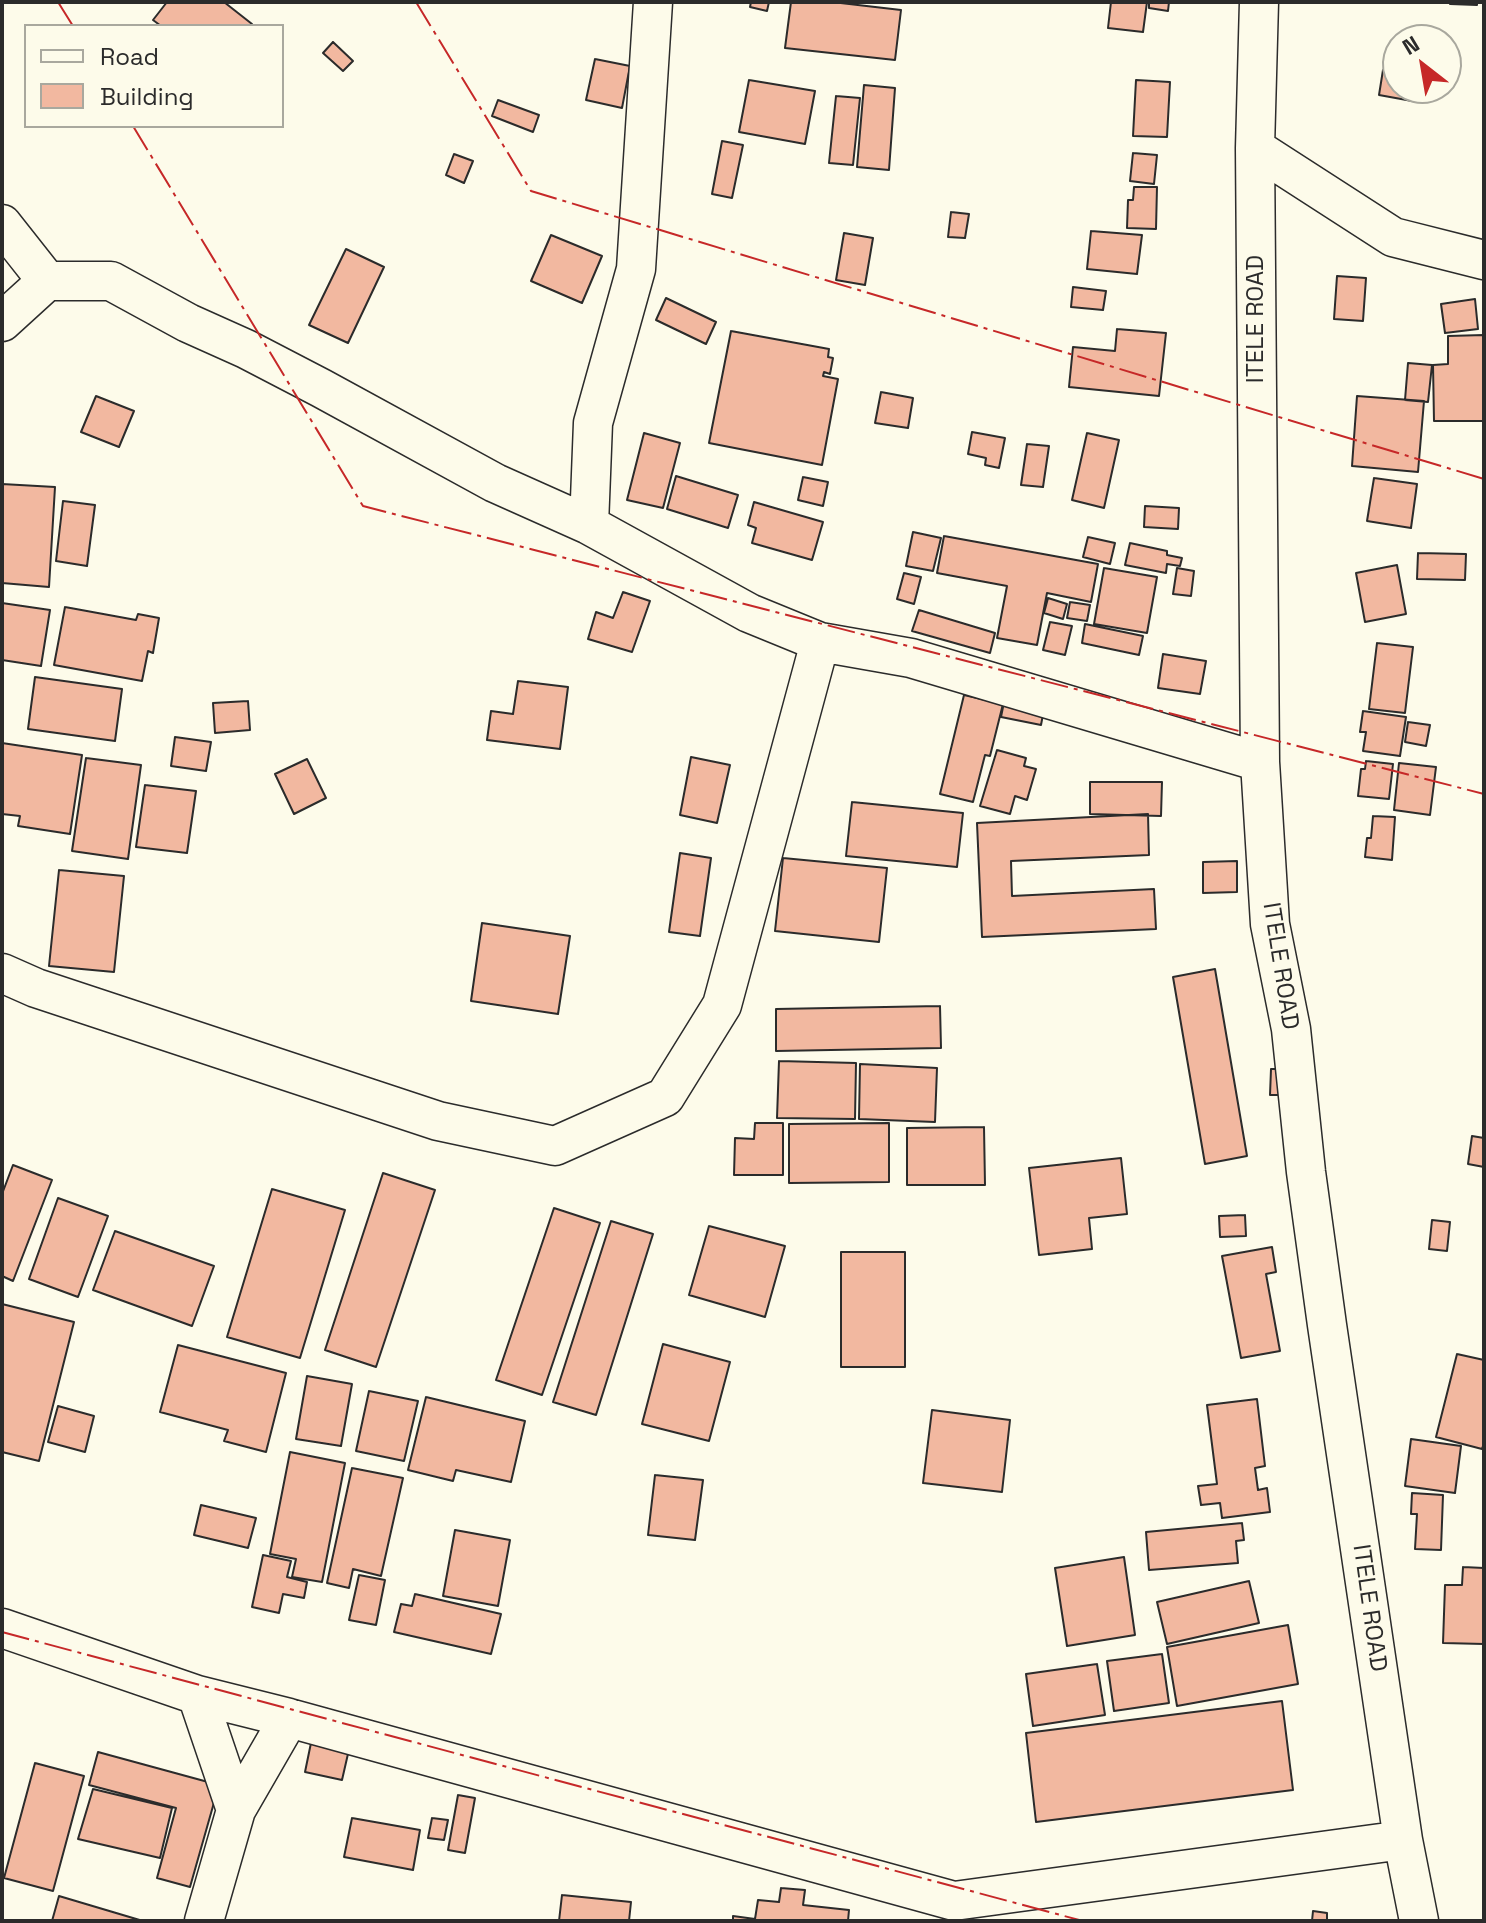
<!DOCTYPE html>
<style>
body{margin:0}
#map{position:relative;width:1486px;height:1923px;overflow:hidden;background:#fdfbea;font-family:"Space Grotesk",sans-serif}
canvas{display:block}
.frame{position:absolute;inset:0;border:4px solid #2b2b2b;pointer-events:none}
.legend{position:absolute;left:24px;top:24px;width:260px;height:104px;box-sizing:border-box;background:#fdfbea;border:2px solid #a9a89e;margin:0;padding:10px 14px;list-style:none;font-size:24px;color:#2b2b2b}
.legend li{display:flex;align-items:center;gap:16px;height:40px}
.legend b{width:40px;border:2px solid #a9a89e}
.north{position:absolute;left:1382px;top:24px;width:80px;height:80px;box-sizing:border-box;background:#fdfbea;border:2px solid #a9a89e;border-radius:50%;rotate:329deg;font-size:22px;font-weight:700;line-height:32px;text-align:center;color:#2b2b2b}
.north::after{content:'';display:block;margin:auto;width:28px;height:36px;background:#c62828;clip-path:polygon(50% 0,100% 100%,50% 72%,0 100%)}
</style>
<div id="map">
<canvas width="1486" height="1923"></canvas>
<div class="frame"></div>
<ul class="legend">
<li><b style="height:10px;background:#fdfbea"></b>Road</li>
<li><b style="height:22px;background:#f2b8a0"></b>Building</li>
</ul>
<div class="north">N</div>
</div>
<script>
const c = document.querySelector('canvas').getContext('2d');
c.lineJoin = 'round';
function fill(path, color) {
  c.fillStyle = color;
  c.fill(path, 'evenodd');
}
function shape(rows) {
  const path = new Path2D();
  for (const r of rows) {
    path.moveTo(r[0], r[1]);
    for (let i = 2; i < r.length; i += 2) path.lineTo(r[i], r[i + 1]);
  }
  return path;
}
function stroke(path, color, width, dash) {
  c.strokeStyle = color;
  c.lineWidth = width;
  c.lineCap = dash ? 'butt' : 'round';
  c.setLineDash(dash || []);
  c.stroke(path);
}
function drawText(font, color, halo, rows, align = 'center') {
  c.font = font + ' "Space Grotesk",sans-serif';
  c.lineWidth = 6;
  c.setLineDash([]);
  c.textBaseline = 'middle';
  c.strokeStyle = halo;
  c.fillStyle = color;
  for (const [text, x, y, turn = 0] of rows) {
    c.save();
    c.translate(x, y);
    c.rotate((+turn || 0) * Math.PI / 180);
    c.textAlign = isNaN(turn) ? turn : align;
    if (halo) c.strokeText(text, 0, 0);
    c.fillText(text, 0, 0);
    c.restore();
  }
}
const building = shape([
 [167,2,224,2,252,24,250,26,161,26,153,20,167,2],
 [751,2,769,2,767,11,750,7,751,2],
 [791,2,832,2,901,10,895,60,785,48,791,2],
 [1111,2,1147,2,1143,32,1108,28,1111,2],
 [1149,2,1169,2,1168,11,1149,8,1149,2],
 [1450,2,1477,2,1477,5,1450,4,1450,2],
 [333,42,353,61,343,71,323,53,333,42],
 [595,59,630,66,622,108,586,100,595,59],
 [1383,70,1398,73,1398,88,1414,88,1412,101,1379,95,1383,70],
 [749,80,815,91,805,144,739,132,749,80],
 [1136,80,1170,82,1167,137,1133,136,1136,80],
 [864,85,895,88,889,170,857,167,864,85],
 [836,96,860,98,853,165,829,163,836,96],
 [498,100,539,115,533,132,492,116,498,100],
 [722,141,743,145,732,198,712,194,722,141],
 [1133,153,1157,155,1154,184,1130,181,1133,153],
 [454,154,473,161,464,183,446,175,454,154],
 [1134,187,1157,187,1156,229,1127,228,1128,200,1133,200,1134,187],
 [951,212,969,214,965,238,948,237,951,212],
 [1091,231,1142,235,1137,274,1087,269,1091,231],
 [844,233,873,238,865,285,836,280,844,233],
 [551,235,602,256,582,303,531,281,551,235],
 [346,249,384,267,348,343,309,325,346,249],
 [1337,276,1366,278,1363,321,1334,319,1337,276],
 [1073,287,1106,291,1103,310,1071,307,1073,287],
 [666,298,716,322,706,344,656,320,666,298],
 [1475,299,1478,329,1445,333,1441,304,1475,299],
 [1117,329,1166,333,1159,396,1069,387,1073,347,1115,351,1117,329],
 [731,331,829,349,828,357,833,358,830,374,824,372,823,376,838,379,822,465,709,443,731,331],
 [1484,335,1484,421,1434,421,1433,365,1448,364,1448,336,1484,335],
 [1408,363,1432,365,1428,402,1405,400,1408,363],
 [881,392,913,398,908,428,875,423,881,392],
 [96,396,134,411,119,447,81,432,96,396],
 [1357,396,1424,401,1418,472,1352,466,1357,396],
 [972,432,1005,438,999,468,985,465,986,458,968,454,972,432],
 [644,433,680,443,663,508,627,500,644,433],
 [1087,433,1119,440,1104,508,1072,500,1087,433],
 [1027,444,1049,446,1043,487,1021,485,1027,444],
 [676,476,738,495,728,528,667,509,676,476],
 [803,477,828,482,823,506,798,500,803,477],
 [1374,478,1417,484,1411,528,1367,521,1374,478],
 [2,484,55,487,49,587,2,583,2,484],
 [63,501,95,505,87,566,56,561,63,501],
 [754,502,823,522,812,560,752,543,756,528,748,525,754,502],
 [1145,506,1179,508,1178,529,1144,527,1145,506],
 [913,532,941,538,933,571,906,566,913,532],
 [944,536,1098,564,1091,602,1047,593,1037,645,997,638,1007,586,937,573,944,536],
 [1088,537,1115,543,1110,564,1083,557,1088,537],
 [1130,543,1167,551,1167,555,1182,558,1180,566,1167,564,1166,573,1125,565,1130,543],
 [1418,553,1466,554,1465,580,1417,579,1418,553],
 [1397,565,1406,614,1365,622,1356,573,1397,565],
 [1104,568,1157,577,1147,633,1094,624,1104,568],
 [1177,568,1194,571,1191,596,1173,594,1177,568],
 [904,573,921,577,914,604,897,599,904,573],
 [623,592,650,601,632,652,588,639,596,612,613,618,623,592],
 [1048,598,1067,604,1063,619,1044,613,1048,598],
 [1070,602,1090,605,1087,621,1067,618,1070,602],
 [2,603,50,610,41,666,2,660,2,603],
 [65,607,136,620,138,614,159,618,153,653,148,651,142,681,54,665,65,607],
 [919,610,995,633,990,653,912,631,919,610],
 [1050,622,1072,626,1065,655,1043,650,1050,622],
 [1085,624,1143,636,1139,655,1082,643,1085,624],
 [1377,643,1413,647,1405,713,1369,709,1377,643],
 [1163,654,1206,661,1200,694,1158,688,1163,654],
 [35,677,122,689,115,741,28,729,35,677],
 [518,681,568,687,560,749,487,740,491,711,513,714,518,681],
 [964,695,1003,704,990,756,985,755,973,802,940,794,964,695],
 [1005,697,1045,704,1041,725,1001,717,1005,697],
 [248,701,250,730,215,733,213,703,248,701],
 [1363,711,1406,717,1400,756,1363,751,1366,732,1360,732,1363,711],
 [1408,722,1430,725,1426,746,1405,742,1408,722],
 [175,737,211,742,206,771,171,766,175,737],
 [2,743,82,755,70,834,18,826,20,816,2,814,2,743],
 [997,750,1026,758,1024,766,1036,769,1027,800,1015,796,1010,814,980,806,997,750],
 [691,757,730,765,717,823,680,815,691,757],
 [86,758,141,765,128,859,72,851,86,758],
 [307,759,326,798,294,814,275,774,307,759],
 [1366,761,1393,764,1389,799,1358,796,1361,769,1365,769,1366,761],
 [1399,763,1436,767,1430,815,1394,810,1399,763],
 [1090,782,1162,782,1161,816,1090,814,1090,782],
 [145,785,196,791,187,853,136,847,145,785],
 [852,802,963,813,957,867,846,856,852,802],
 [1148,814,1149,855,1011,861,1012,896,1154,889,1156,929,982,937,977,823,1148,814],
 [1373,816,1395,817,1392,860,1365,857,1367,838,1371,838,1373,816],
 [680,853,711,858,700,936,669,932,680,853],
 [783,858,887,868,879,942,775,931,783,858],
 [1237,861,1237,892,1203,893,1203,862,1237,861],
 [59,870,124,876,114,972,49,966,59,870],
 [482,923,570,936,558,1014,471,1001,482,923],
 [1215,969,1247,1156,1205,1164,1173,977,1215,969],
 [940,1006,941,1048,776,1051,776,1009,940,1006],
 [779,1061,856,1063,855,1119,777,1118,779,1061],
 [860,1064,937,1068,935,1122,859,1119,860,1064],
 [1271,1069,1288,1069,1288,1095,1270,1095,1271,1069],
 [755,1123,783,1123,783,1175,734,1175,735,1138,754,1139,755,1123],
 [889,1123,889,1182,789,1183,789,1124,889,1123],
 [984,1127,985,1185,907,1185,907,1128,984,1127],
 [1472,1136,1484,1138,1484,1167,1468,1164,1472,1136],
 [1121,1158,1127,1214,1089,1218,1092,1249,1039,1255,1029,1168,1121,1158],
 [13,1165,52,1180,13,1281,2,1276,2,1194,13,1165],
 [383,1173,435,1190,376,1367,325,1350,383,1173],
 [272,1189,345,1210,300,1358,227,1337,272,1189],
 [58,1198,108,1216,78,1297,29,1279,58,1198],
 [554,1208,600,1223,542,1395,496,1380,554,1208],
 [1245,1215,1246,1236,1220,1237,1219,1216,1245,1215],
 [1432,1220,1450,1222,1447,1251,1429,1249,1432,1220],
 [611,1221,653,1234,596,1415,553,1402,611,1221],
 [709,1226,785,1246,765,1317,689,1295,709,1226],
 [115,1231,214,1266,192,1326,93,1290,115,1231],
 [1272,1247,1276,1272,1266,1274,1280,1351,1241,1358,1222,1256,1272,1247],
 [841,1252,905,1252,905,1367,841,1367,841,1252],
 [2,1304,74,1322,39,1461,2,1452,2,1304],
 [663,1344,730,1362,709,1441,642,1424,663,1344],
 [178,1345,286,1373,266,1452,224,1441,228,1430,160,1412,178,1345],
 [1457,1354,1484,1360,1484,1443,1482,1449,1436,1437,1457,1354],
 [307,1376,352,1384,341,1446,296,1439,307,1376],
 [369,1391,418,1401,404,1461,356,1451,369,1391],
 [426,1397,525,1421,511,1482,456,1470,453,1481,408,1470,426,1397],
 [1257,1399,1265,1466,1255,1468,1258,1490,1267,1488,1270,1512,1222,1518,1220,1503,1201,1505,1198,1486,1217,1484,1207,1405,1257,1399],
 [58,1406,94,1416,85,1452,48,1442,58,1406],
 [932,1410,1010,1420,1002,1492,923,1483,932,1410],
 [1411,1439,1461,1446,1455,1493,1405,1486,1411,1439],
 [290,1452,345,1463,322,1582,292,1577,296,1559,270,1554,290,1452],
 [352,1468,403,1478,381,1576,353,1569,349,1588,327,1583,352,1468],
 [655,1475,703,1480,695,1540,648,1535,655,1475],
 [1412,1493,1443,1495,1441,1550,1415,1549,1417,1514,1411,1514,1412,1493],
 [201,1505,256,1518,248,1548,194,1535,201,1505],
 [1242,1523,1244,1540,1236,1541,1238,1563,1149,1570,1146,1532,1242,1523],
 [455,1530,510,1540,498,1606,443,1596,455,1530],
 [263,1555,291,1561,287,1577,307,1582,304,1598,283,1594,279,1613,252,1607,263,1555],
 [1124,1557,1135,1635,1067,1646,1055,1568,1124,1557],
 [1463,1567,1484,1568,1484,1644,1443,1643,1445,1585,1462,1585,1463,1567],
 [359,1575,385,1580,376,1625,349,1620,359,1575],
 [1249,1581,1259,1623,1167,1644,1157,1602,1249,1581],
 [415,1594,501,1614,491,1654,394,1632,401,1604,412,1606,415,1594],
 [1288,1625,1298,1684,1177,1706,1167,1647,1288,1625],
 [1162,1654,1169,1703,1114,1711,1107,1661,1162,1654],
 [1097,1664,1105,1715,1033,1726,1026,1674,1097,1664],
 [1282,1701,1293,1790,1036,1822,1026,1733,1282,1701],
 [312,1738,350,1745,342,1780,305,1772,312,1738],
 [98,1752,219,1785,190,1887,157,1878,176,1808,89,1785,98,1752],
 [35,1763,84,1776,53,1891,4,1878,35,1763],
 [93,1789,172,1808,160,1858,78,1839,93,1789],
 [458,1795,475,1798,465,1853,448,1850,458,1795],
 [352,1818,420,1830,413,1870,344,1857,352,1818],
 [432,1818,448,1820,444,1840,428,1838,432,1818],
 [781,1888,805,1890,803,1905,849,1910,848,1921,733,1921,733,1916,755,1919,758,1900,779,1902,781,1888],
 [562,1895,631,1902,629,1921,559,1921,562,1895],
 [59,1896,143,1921,52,1921,59,1896],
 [1313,1911,1327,1913,1327,1921,1312,1921,1313,1911]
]);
fill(building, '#f2b8a0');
stroke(building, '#2b2b2b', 2);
const street = shape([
 [1259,2,1255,148,1260,762,1270,924,1291,1029,1306,1172,1327,1325,1403,1840,1419,1921],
 [1255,148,1393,237,1484,260],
 [2,224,47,281],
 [2,322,47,281,111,281,188,323,246,349,321,388,495,483,589,525,749,613,820,642,911,658,1260,762],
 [589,525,593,423,636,269,653,2],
 [2,973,36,988,438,1121,555,1146,665,1097,722,1005,820,642],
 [2,1628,197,1695,289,1718,954,1901,1403,1840],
 [197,1695,236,1810],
 [204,1921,236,1810,289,1718]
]);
stroke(street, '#2b2b2b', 41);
stroke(street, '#fdfbea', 38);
stroke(shape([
 [58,2,73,26],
 [416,2,531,191,1484,479],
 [133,126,363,506,1484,794],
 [2,1632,1083,1921]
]), '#c62828', 2, [28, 6, 4, 6]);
drawText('24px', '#2b2b2b', '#fdfbea', [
 ["ITELE ROAD",1256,319,-90],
 ["ITELE ROAD",1280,966,81],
 ["ITELE ROAD",1369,1608,82]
]);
</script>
